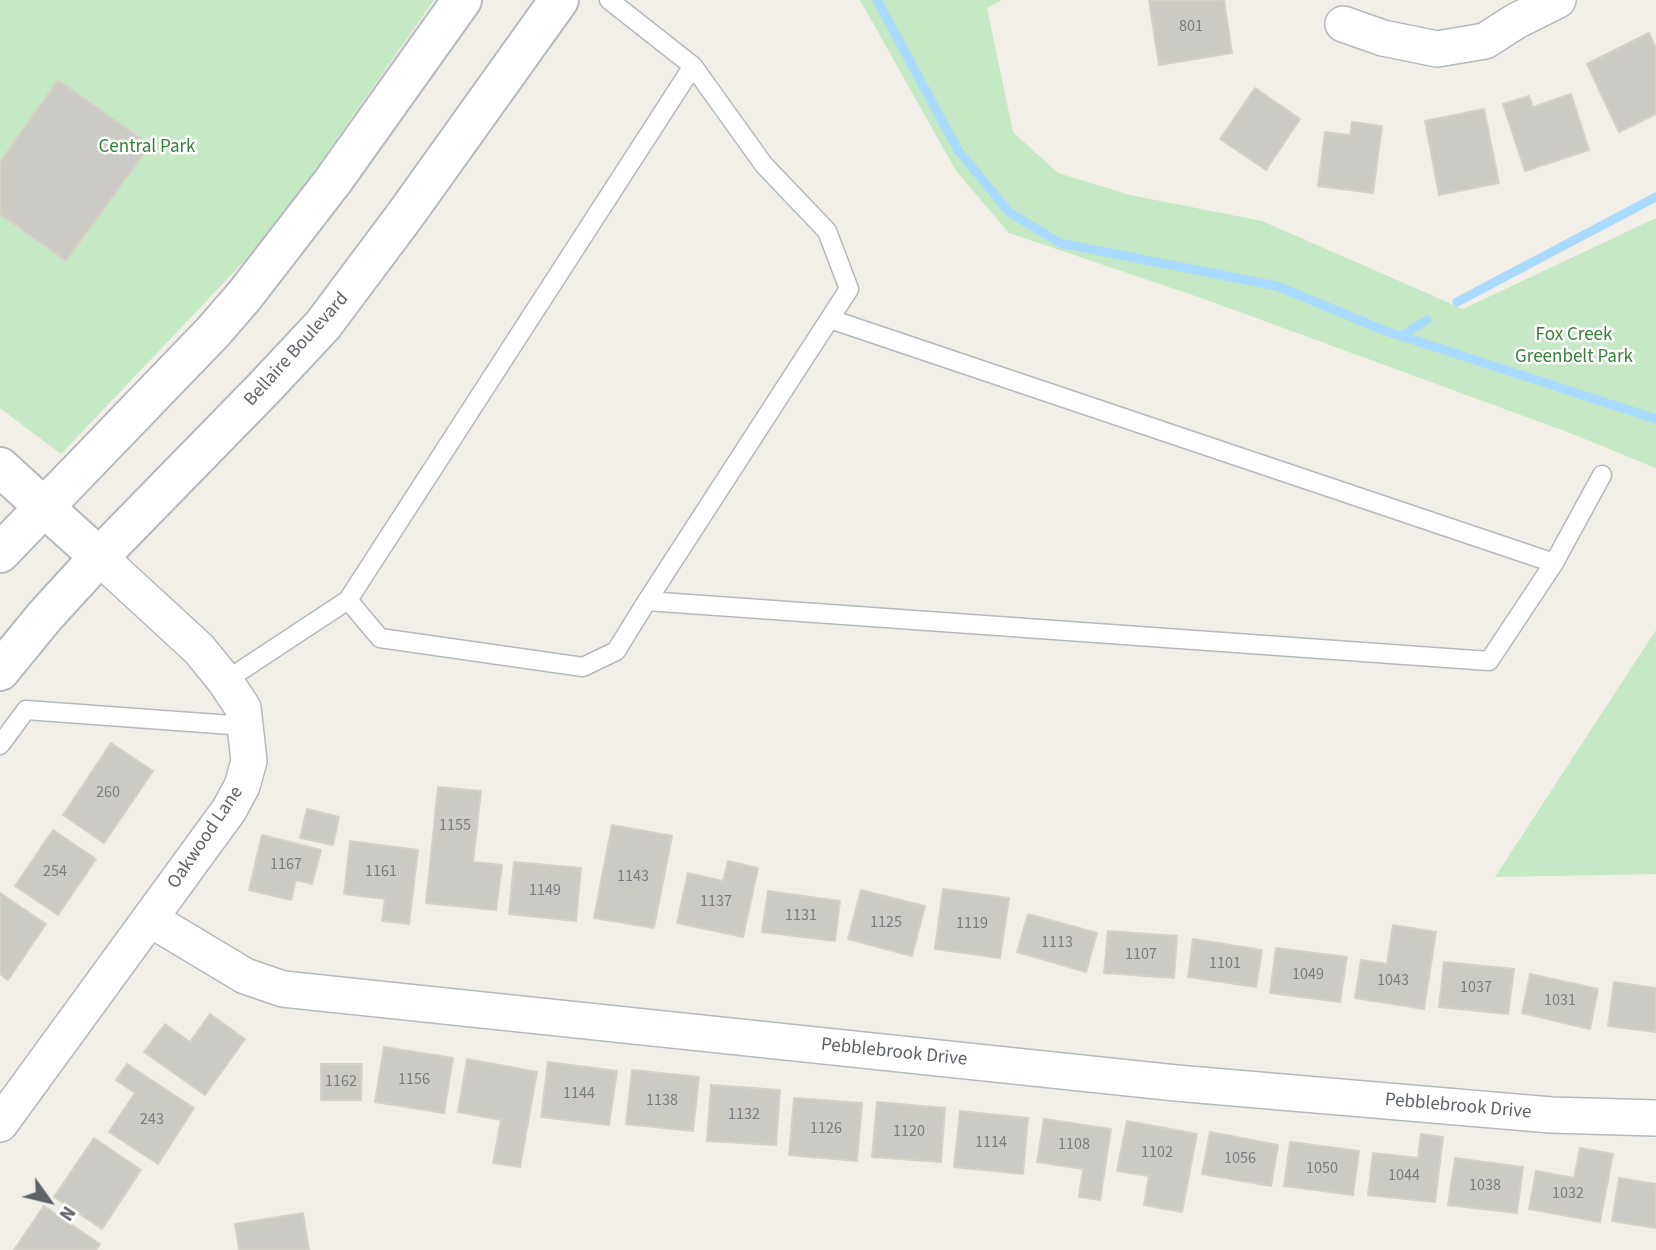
<!DOCTYPE html>
<style>
body{margin:0}
#map{position:relative;width:1656px;height:1250px;overflow:hidden;background:#f1efe8;font-family:"Source Sans 3",sans-serif}
canvas{display:block}
.north{position:absolute;left:14px;top:1166px;width:70px;height:70px;-webkit-text-stroke:5px #fff;paint-order:stroke;rotate:124deg;font-size:19px;font-weight:700;line-height:28px;text-align:center;color:#5f6368}
.north::after{content:'';display:block;margin:auto;width:24px;height:32px;background:#5f6368;clip-path:polygon(50% 0,100% 100%,50% 72%,0 100%)}
</style>
<div id="map">
<canvas width="1656" height="1250"></canvas>
<div class="north">N</div>
</div>
<script>
const c = document.querySelector('canvas').getContext('2d');
c.lineJoin = 'round';
function fill(path, color) {
  c.fillStyle = color;
  c.fill(path, 'evenodd');
}
function shape(rows) {
  const path = new Path2D();
  for (const r of rows) {
    path.moveTo(r[0], r[1]);
    for (let i = 2; i < r.length; i += 2) path.lineTo(r[i], r[i + 1]);
  }
  return path;
}
function stroke(path, color, width, dash) {
  c.strokeStyle = color;
  c.lineWidth = width;
  c.lineCap = dash ? 'butt' : 'round';
  c.setLineDash(dash || []);
  c.stroke(path);
}
function drawText(font, color, halo, rows, align = 'center') {
  c.font = font + ' "Source Sans 3",sans-serif';
  c.lineWidth = 5;
  c.setLineDash([]);
  c.textBaseline = 'middle';
  c.strokeStyle = halo;
  c.fillStyle = color;
  for (const [text, x, y, turn = 0] of rows) {
    c.save();
    c.translate(x, y);
    c.rotate((+turn || 0) * Math.PI / 180);
    c.textAlign = isNaN(turn) ? turn : align;
    if (halo) c.strokeText(text, 0, 0);
    c.fillText(text, 0, 0);
    c.restore();
  }
}
fill(shape([
 [0,0,434,0,270,234,61,454,0,408],
 [860,0,1002,0,987,8,1013,132,1058,173,1130,195,1262,221,1463,309,1656,218,1656,468,1570,433,1207,300,1009,233,956,171],
 [1656,630,1656,874,1495,877]
]), '#c5e8c5');
stroke(shape([
 [877,0,958,150,1009,212,1060,243,1277,286,1383,330,1656,419],
 [1457,302,1656,197],
 [1401,336,1427,320]
]), '#aadaff', 9);
const building = shape([
 [1149,0,1224,0,1232,53,1159,65,1149,0],
 [1649,33,1656,48,1656,114,1619,132,1587,64,1649,33],
 [58,80,150,145,66,261,0,214,0,162,58,80],
 [1255,88,1300,119,1266,170,1220,139,1255,88],
 [1571,94,1589,150,1525,171,1503,104,1529,96,1533,107,1571,94],
 [1484,109,1499,183,1439,195,1425,121,1484,109],
 [1352,122,1382,126,1373,193,1318,186,1325,132,1350,135,1352,122],
 [111,743,153,771,104,843,63,815,111,743],
 [438,787,481,791,473,862,502,865,496,910,426,903,438,787],
 [307,809,339,817,333,845,300,838,307,809],
 [612,825,672,836,654,928,594,918,612,825],
 [53,830,96,859,58,915,15,886,53,830],
 [262,835,321,850,312,884,296,880,291,900,249,890,262,835],
 [350,841,418,850,409,924,382,921,385,899,344,894,350,841],
 [728,861,758,868,743,937,677,923,688,873,723,881,728,861],
 [514,862,581,868,576,921,509,914,514,862],
 [943,889,1009,898,1000,958,935,949,943,889],
 [861,890,925,906,912,956,848,939,861,890],
 [768,891,840,901,835,941,762,932,768,891],
 [0,893,46,924,8,980,0,974,0,893],
 [1028,914,1097,933,1086,972,1017,952,1028,914],
 [1393,925,1436,932,1424,1009,1355,998,1361,960,1387,964,1393,925],
 [1108,931,1177,936,1174,978,1104,973,1108,931],
 [1193,939,1262,950,1256,987,1188,977,1193,939],
 [1276,948,1347,957,1340,1002,1270,993,1276,948],
 [1444,962,1514,969,1508,1014,1439,1007,1444,962],
 [1530,974,1598,989,1590,1029,1522,1013,1530,974],
 [1614,982,1656,988,1656,1032,1608,1026,1614,982],
 [210,1014,245,1039,205,1095,144,1052,165,1024,190,1042,210,1014],
 [384,1047,453,1058,444,1113,375,1102,384,1047],
 [467,1059,537,1072,520,1167,493,1163,501,1120,458,1112,467,1059],
 [548,1062,617,1071,609,1125,541,1117,548,1062],
 [127,1064,194,1108,158,1164,109,1132,135,1093,116,1080,127,1064],
 [321,1064,362,1064,361,1100,321,1100,321,1064],
 [632,1070,699,1077,693,1131,626,1124,632,1070],
 [711,1085,780,1090,776,1145,707,1141,711,1085],
 [794,1098,862,1103,857,1161,789,1155,794,1098],
 [877,1102,945,1108,941,1162,872,1157,877,1102],
 [960,1111,1028,1118,1023,1174,954,1167,960,1111],
 [1044,1119,1111,1129,1100,1200,1079,1197,1083,1169,1037,1162,1044,1119],
 [1127,1121,1197,1134,1182,1212,1144,1205,1149,1176,1117,1171,1127,1121],
 [1210,1132,1278,1145,1271,1186,1202,1174,1210,1132],
 [1421,1134,1443,1137,1435,1202,1368,1195,1373,1153,1418,1158,1421,1134],
 [94,1138,141,1170,102,1229,54,1197,94,1138],
 [1290,1142,1359,1151,1353,1195,1284,1186,1290,1142],
 [1580,1148,1613,1154,1600,1222,1529,1209,1536,1171,1574,1178,1580,1148],
 [1455,1158,1523,1167,1517,1213,1448,1205,1455,1158],
 [1619,1178,1656,1184,1656,1228,1612,1221,1619,1178],
 [44,1206,100,1244,96,1250,14,1250,44,1206],
 [303,1213,309,1250,239,1250,235,1224,303,1213]
]);
fill(building, '#cccac5');
stroke(building, '#d6d1c6', 2);
const service = shape([
 [1554,563,1602,475],
 [348,600,380,638,583,667,616,651,647,601,849,289,827,231,764,165,693,66],
 [647,601,1489,661,1554,563,830,319],
 [225,681,348,600,693,66,609,0],
 [0,745,26,710,245,726]
]);
const minor = shape([
 [1343,24,1383,38,1437,49,1485,41,1516,21,1558,0],
 [150,919,245,976,283,989,1176,1083,1551,1115,1656,1118],
 [0,1124,229,810,242,786,249,761,243,708,225,681,199,649,99,557]
]);
const tertiary = shape([
 [0,467,99,557]
]);
const secondary = shape([
 [0,553,213,332,245,295,333,181,462,0],
 [0,671,45,616,99,557,265,387,323,325,406,214,559,0]
]);
stroke(service, '#b5b8bc', 21);
stroke(minor, '#b5b8bc', 38);
stroke(tertiary, '#b5b8bc', 42);
stroke(secondary, '#b6babf', 42);
stroke(service, '#fff', 18);
stroke(minor, '#fff', 35);
stroke(tertiary, '#fff', 38);
stroke(secondary, '#fff', 38);
drawText('16px', '#7a7d7f', null, [
 ["801",1191,27],
 ["260",108,793],
 ["1155",455,826],
 ["1167",286,865],
 ["254",55,872],
 ["1161",381,872],
 ["1143",633,877],
 ["1149",545,891],
 ["1137",716,902],
 ["1131",801,916],
 ["1125",886,923],
 ["1119",972,924],
 ["1113",1057,943],
 ["1107",1141,955],
 ["1101",1225,964],
 ["1049",1308,975],
 ["1043",1393,981],
 ["1037",1476,988],
 ["1031",1560,1001],
 ["1156",414,1080],
 ["1162",341,1082],
 ["1144",579,1094],
 ["1138",662,1101],
 ["1132",744,1115],
 ["243",152,1120],
 ["1126",826,1129],
 ["1120",909,1132],
 ["1114",991,1143],
 ["1108",1074,1145],
 ["1102",1157,1153],
 ["1056",1240,1159],
 ["1050",1322,1169],
 ["1044",1404,1176],
 ["1038",1485,1186],
 ["1032",1568,1194]
]);
drawText('19px', '#348238', '#fff', [
 ["Central Park",147,148],
 ["Fox Creek",1574,336],
 ["Greenbelt Park",1574,358]
]);
drawText('19px', '#5f6368', '#fff', [
 ["Bellaire Boulevard",297,350,-48],
 ["Oakwood Lane",206,838,-56],
 ["Pebblebrook Drive",894,1053,6],
 ["Pebblebrook Drive",1458,1107,5]
]);
</script>
